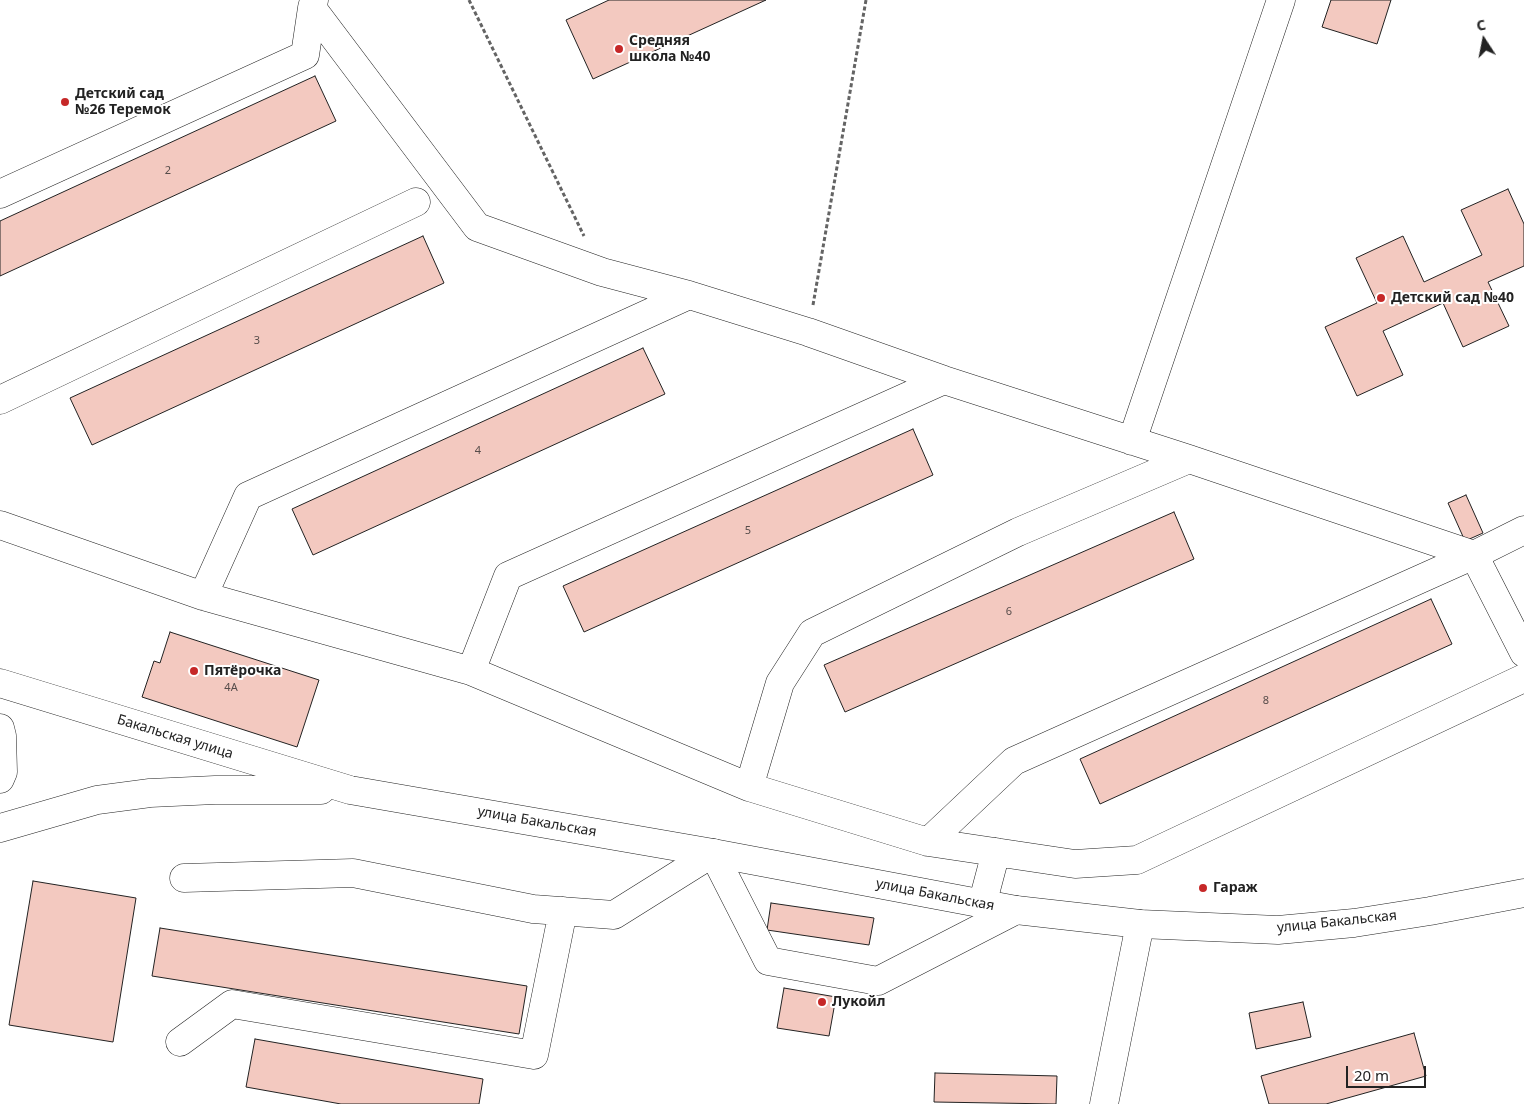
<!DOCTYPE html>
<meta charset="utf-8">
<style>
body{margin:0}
#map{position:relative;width:1524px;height:1104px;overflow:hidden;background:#fff;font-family:"Noto Sans",sans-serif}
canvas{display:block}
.north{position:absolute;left:1459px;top:15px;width:50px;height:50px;-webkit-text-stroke:4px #fff;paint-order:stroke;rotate:349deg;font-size:14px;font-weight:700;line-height:20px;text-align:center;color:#222}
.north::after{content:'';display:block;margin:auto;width:18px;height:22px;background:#222;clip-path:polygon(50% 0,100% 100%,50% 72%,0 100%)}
.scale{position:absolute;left:1346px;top:1066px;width:80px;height:22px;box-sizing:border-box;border:2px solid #222;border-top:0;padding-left:6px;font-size:15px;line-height:18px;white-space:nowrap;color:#222;-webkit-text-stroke:4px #fff;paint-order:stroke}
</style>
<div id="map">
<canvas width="1524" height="1104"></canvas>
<div class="north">С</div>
<div class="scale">20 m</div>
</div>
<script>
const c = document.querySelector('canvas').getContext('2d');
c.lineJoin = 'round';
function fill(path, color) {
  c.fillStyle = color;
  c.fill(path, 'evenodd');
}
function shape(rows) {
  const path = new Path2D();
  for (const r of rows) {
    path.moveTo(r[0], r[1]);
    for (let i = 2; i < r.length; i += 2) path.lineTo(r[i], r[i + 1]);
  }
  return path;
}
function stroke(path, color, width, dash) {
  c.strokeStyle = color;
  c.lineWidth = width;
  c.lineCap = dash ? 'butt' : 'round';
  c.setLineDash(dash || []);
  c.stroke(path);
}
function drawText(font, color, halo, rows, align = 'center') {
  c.font = font + ' "Noto Sans",sans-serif';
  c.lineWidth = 4;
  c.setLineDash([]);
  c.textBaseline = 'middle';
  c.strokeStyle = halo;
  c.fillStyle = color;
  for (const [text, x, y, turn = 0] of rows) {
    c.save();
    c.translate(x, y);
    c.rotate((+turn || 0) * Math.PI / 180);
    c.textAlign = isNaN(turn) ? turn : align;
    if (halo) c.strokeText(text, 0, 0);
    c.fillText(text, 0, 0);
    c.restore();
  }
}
const building = shape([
 [609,0,766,0,593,79,566,20,609,0],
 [1331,0,1391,0,1377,44,1322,27,1331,0],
 [315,76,336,121,0,276,0,221,315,76],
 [1508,189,1524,224,1524,266,1488,282,1509,326,1463,347,1443,303,1383,331,1403,375,1357,396,1325,327,1377,303,1356,258,1403,236,1424,282,1482,255,1461,210,1508,189],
 [423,236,444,283,92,445,70,398,423,236],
 [643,348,665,394,313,555,292,509,643,348],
 [913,429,933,475,584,632,563,586,913,429],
 [1466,495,1483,533,1465,541,1448,503,1466,495],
 [1174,512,1194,559,845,712,824,665,1174,512],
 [1431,599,1452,644,1100,804,1080,759,1431,599],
 [170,632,319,680,297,747,142,697,154,661,160,663,170,632],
 [33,881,136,898,113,1042,9,1025,33,881],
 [771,903,874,918,869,945,767,930,771,903],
 [160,928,527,986,519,1034,152,976,160,928],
 [784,988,836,997,829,1036,777,1028,784,988],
 [1303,1002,1311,1037,1256,1049,1249,1013,1303,1002],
 [1414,1033,1426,1076,1326,1104,1269,1104,1261,1076,1414,1033],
 [255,1039,483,1079,479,1104,341,1104,246,1087,255,1039],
 [935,1073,1057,1076,1056,1104,934,1102,935,1073]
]);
fill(building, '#f3c9c0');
stroke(building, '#222', 1);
const minor = shape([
 [314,0,312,8,477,227,602,272,689,295],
 [0,194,305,55,312,8],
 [0,400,416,202],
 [1132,441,1281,0],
 [0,525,203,596,471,671,749,787,928,842,1075,864,1137,860,1524,678],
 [203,596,248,496,689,295,808,332,944,380,1189,459,1474,555,1524,653],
 [471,671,508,576,944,380],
 [749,787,780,683,812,633,1018,532,1189,459],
 [928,842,1014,761,1474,555,1524,530],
 [184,878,353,873,533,909,614,915,713,853,768,961,878,981,1016,910],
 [982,905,996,852],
 [180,1042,232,1004,534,1055,563,911],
 [1104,1104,1140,924]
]);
const major = shape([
 [0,683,350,790,713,853,1016,910,1140,924,1278,930,1354,923,1430,911,1524,893],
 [0,728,2,736,3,772,0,779],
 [0,828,97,800,150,793,215,790,321,790]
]);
stroke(minor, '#222', 29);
stroke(major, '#222', 29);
stroke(shape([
 [469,0,584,236],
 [813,305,866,0]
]), '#646464', 3, [4, 2.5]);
stroke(minor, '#fff', 28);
stroke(major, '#fff', 28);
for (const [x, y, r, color] of [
 [619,49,5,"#c62828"],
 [65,102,5,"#c62828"],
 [1381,298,5,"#c62828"],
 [194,671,5,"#c62828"],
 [1203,888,5,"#c62828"],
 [822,1002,5,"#c62828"]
]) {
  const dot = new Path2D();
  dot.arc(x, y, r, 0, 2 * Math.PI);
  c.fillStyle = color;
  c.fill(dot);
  stroke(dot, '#fff', 2);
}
drawText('11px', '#564c4a', null, [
 ["2",168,171],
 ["3",257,341],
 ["4",478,451],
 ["5",748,531],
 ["6",1009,612],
 ["4А",231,688],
 ["8",1266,701]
]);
drawText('bold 14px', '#222', '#fff', [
 ["Средняя",629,41],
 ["школа №40",629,57],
 ["Детский сад",75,94],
 ["№26 Теремок",75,110],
 ["Детский сад №40",1391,298],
 ["Пятёрочка",204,671],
 ["Гараж",1213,888],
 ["Лукойл",832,1002]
], 'left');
drawText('14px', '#222', '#fff', [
 ["Бакальская улица",175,737,17],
 ["улица Бакальская",537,822,10],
 ["улица Бакальская",935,895,11],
 ["улица Бакальская",1337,922,-6]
]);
</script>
